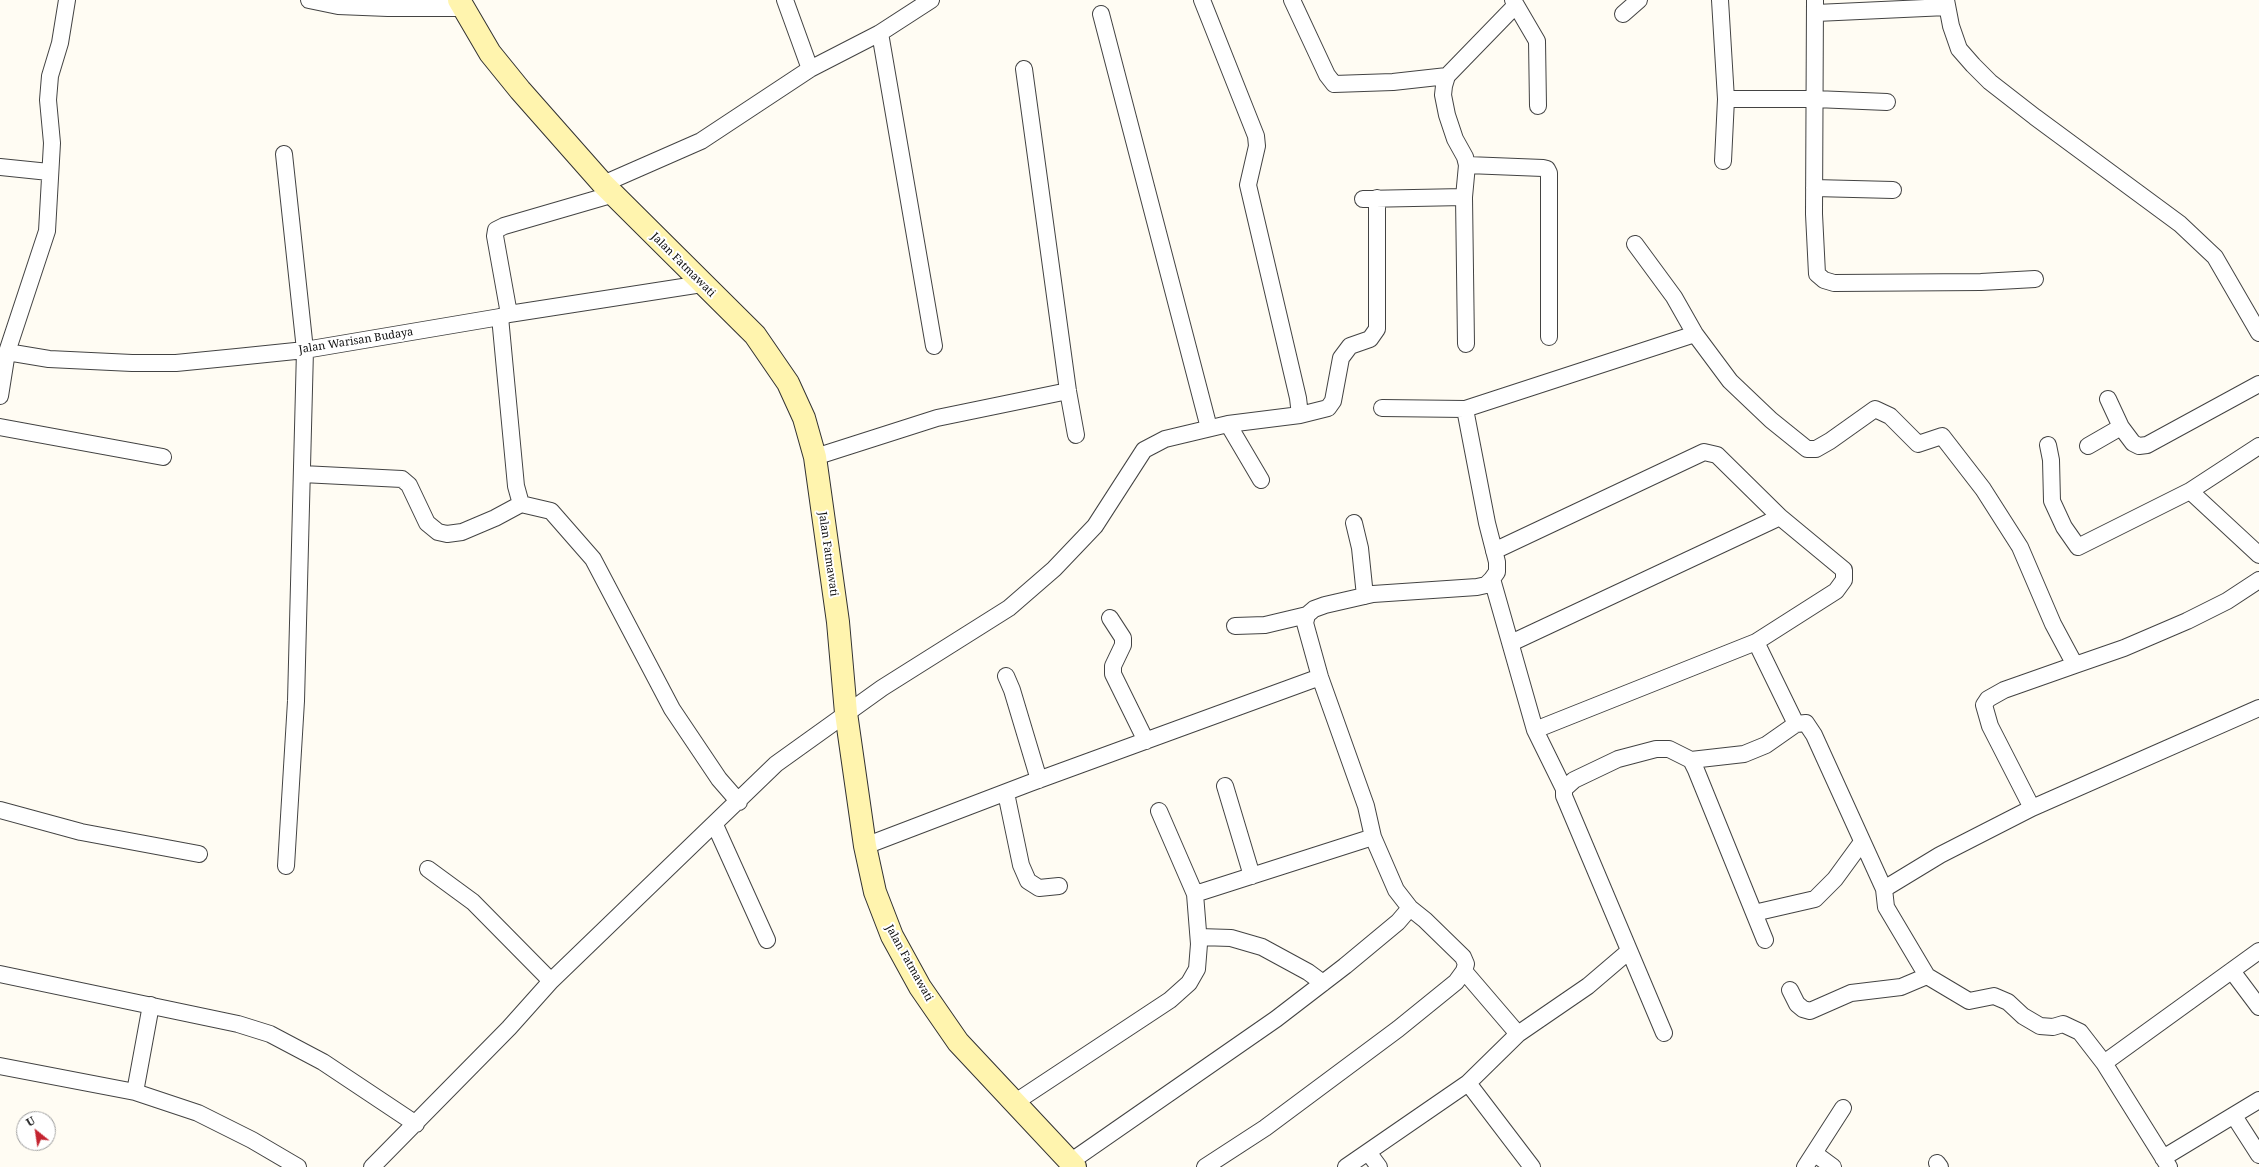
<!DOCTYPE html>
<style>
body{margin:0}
#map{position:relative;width:2259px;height:1167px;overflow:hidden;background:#fffcf3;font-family:"Noto Serif",serif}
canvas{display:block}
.north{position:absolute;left:16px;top:1111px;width:40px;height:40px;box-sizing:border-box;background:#fff;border:1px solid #9f9f9f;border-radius:50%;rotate:330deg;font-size:11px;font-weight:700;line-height:16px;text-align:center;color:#101010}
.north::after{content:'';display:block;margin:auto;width:14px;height:18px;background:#c42430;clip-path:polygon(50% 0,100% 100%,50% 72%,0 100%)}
</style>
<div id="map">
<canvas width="2259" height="1167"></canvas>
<div class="north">U</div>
</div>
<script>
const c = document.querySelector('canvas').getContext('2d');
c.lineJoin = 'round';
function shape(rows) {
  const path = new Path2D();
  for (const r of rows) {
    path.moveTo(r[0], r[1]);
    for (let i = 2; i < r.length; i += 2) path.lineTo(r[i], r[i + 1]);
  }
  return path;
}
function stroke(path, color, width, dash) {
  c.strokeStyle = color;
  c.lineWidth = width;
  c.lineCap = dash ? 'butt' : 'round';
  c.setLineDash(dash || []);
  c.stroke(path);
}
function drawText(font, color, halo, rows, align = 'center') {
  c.font = font + ' "Noto Serif",serif';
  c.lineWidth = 4;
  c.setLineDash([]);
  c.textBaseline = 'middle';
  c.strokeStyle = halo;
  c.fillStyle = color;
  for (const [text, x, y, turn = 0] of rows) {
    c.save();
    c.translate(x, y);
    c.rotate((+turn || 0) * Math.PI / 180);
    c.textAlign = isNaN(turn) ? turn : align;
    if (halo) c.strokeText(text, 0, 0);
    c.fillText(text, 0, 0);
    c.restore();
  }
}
const street = shape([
 [309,0,338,6,388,8,463,8],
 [785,0,810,69],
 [1202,0,1256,136,1257,146,1248,185,1298,398,1300,415],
 [1292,0,1327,75,1334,84,1393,82,1447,76],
 [1513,0,1537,41,1538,106],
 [1720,0,1726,99,1723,161],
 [1815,0,1814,214,1817,274,1824,280,1834,283,1981,282,2035,279],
 [1946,0,1951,26,1959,49,1973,65,1990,82,2035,117,2180,224,2215,257,2259,333],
 [1816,13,1947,7],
 [1101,14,1209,428],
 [1623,14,1639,0],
 [880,33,934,346],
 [1024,69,1068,391,1076,435],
 [1726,99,1815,99,1887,102],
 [284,154,305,350,296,701,286,866],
 [1467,165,1543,168,1547,169,1549,173,1549,337],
 [0,167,49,172],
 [603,184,701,141,810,69,880,33,931,0],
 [1814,188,1893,190],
 [1464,197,1467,165,1465,157,1455,139,1447,115,1443,95,1444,86,1447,76,1516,5],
 [1363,199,1464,197,1466,344],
 [1635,244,1674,297,1695,334,1730,381,1771,420,1807,449,1816,449,1830,441,1875,409,1890,416,1918,444,1942,436,1983,489,2020,547,2053,624,2075,665,2124,648,2187,621,2227,601,2259,580],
 [509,314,495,236,496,230,504,226,614,194],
 [500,317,516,486,521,504,551,511,593,559,672,709,719,779,739,802],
 [7,352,49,359,132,363,176,363,237,357,305,350,500,317,509,314,702,284],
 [0,396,7,352,47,231,52,143,48,100,50,76,60,43,67,0],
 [2108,399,2121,427],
 [1382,408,1465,409,1695,334],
 [1228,424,1261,480],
 [0,427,163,457],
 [2048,445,2051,460,2052,501,2064,527,2078,547,2190,491,2259,446],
 [2088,446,2121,427,2133,443,2139,446,2147,445,2259,384],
 [815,457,937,418,1068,391],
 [302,474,402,479,409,485,427,523,438,532,447,534,462,532,495,518,521,504],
 [2190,491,2259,555],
 [1354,523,1360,548,1365,596],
 [1494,551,1704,452,1717,455,1780,517,1844,570,1844,580,1836,591,1756,642,1535,730],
 [1492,579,1535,730,1564,789],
 [1110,618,1123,638,1123,645,1113,666,1113,674,1146,741],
 [1235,626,1265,625,1307,615],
 [1756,642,1796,724],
 [1511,643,1780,517],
 [1006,676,1012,690,1039,780],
 [1691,760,1744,754,1766,745,1796,724,1806,723,1814,735,1884,889,1886,907,1927,976,1969,1001,1994,996,2008,1002,2023,1016,2040,1026,2053,1027,2063,1024,2080,1032,2104,1063,2169,1167],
 [1225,786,1252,876],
 [1006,793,1021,865,1028,881,1039,888,1059,886],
 [2032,808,1990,726,1984,705,1988,699,2004,690,2075,665],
 [0,810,81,832,199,854],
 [715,825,767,940],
 [865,846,1030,783,1320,677],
 [428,869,473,902,551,981],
 [1884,889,1940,855,2032,808,2259,708],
 [1195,894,1373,837],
 [1754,913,1815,899,1835,879,1862,842],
 [1199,937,1231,938,1262,947,1308,972,1323,983],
 [1464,971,1518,1034],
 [2232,971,2259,1007],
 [0,974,238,1024,270,1034,323,1062,416,1124],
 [1790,990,1797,1004,1803,1009,1810,1011,1851,993,1901,987,1927,976],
 [1664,1033,1564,796,1564,789,1574,780,1618,759,1656,749,1669,749,1691,760,1696,770,1765,940],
 [2104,1063,2259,951],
 [0,1066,135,1092,198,1113,252,1140,298,1167],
 [1468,1083,1532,1167],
 [135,1092,151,1005],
 [1014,1103,1170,1000,1189,983,1197,969,1199,944,1195,894,1159,811],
 [2234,1116,2259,1155],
 [1368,1152,1379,1167],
 [1814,1153,1833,1167],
 [2163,1158,2259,1100],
 [1070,1162,1276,1019,1345,966,1398,922,1410,908],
 [1937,1163,1940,1167],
 [372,1167,509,1028,551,981,776,764,882,688,1009,608,1054,569,1095,526,1144,450,1165,439,1228,424,1300,415,1328,408,1333,401,1341,358,1350,346,1370,339,1377,329,1377,198],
 [1205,1167,1265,1128,1398,1029,1456,982,1464,971,1466,964,1463,957,1425,920,1410,908,1396,890,1373,837,1366,806,1320,677,1305,623,1307,615,1314,609,1325,605,1373,594,1477,587,1486,585,1492,579,1497,572,1497,562,1487,523,1465,409],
 [1346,1167,1468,1083,1518,1034,1588,986,1629,951],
 [1805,1167,1843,1108]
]);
const secondary = shape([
 [459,0,490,53,520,90,603,184,755,335,788,383,804,418,815,457,838,622,846,713,865,846,875,892,892,936,920,987,958,1042,1075,1167]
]);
stroke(street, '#434343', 18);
stroke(secondary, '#323232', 24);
stroke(street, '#fff', 16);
stroke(secondary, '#fff4ae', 22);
drawText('11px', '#101010', '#fff', [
 ["Jalan Fatmawati",683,265,45],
 ["Jalan Warisan Budaya",356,341,-9],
 ["Jalan Fatmawati",828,554,82],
 ["Jalan Fatmawati",909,963,61]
]);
</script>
